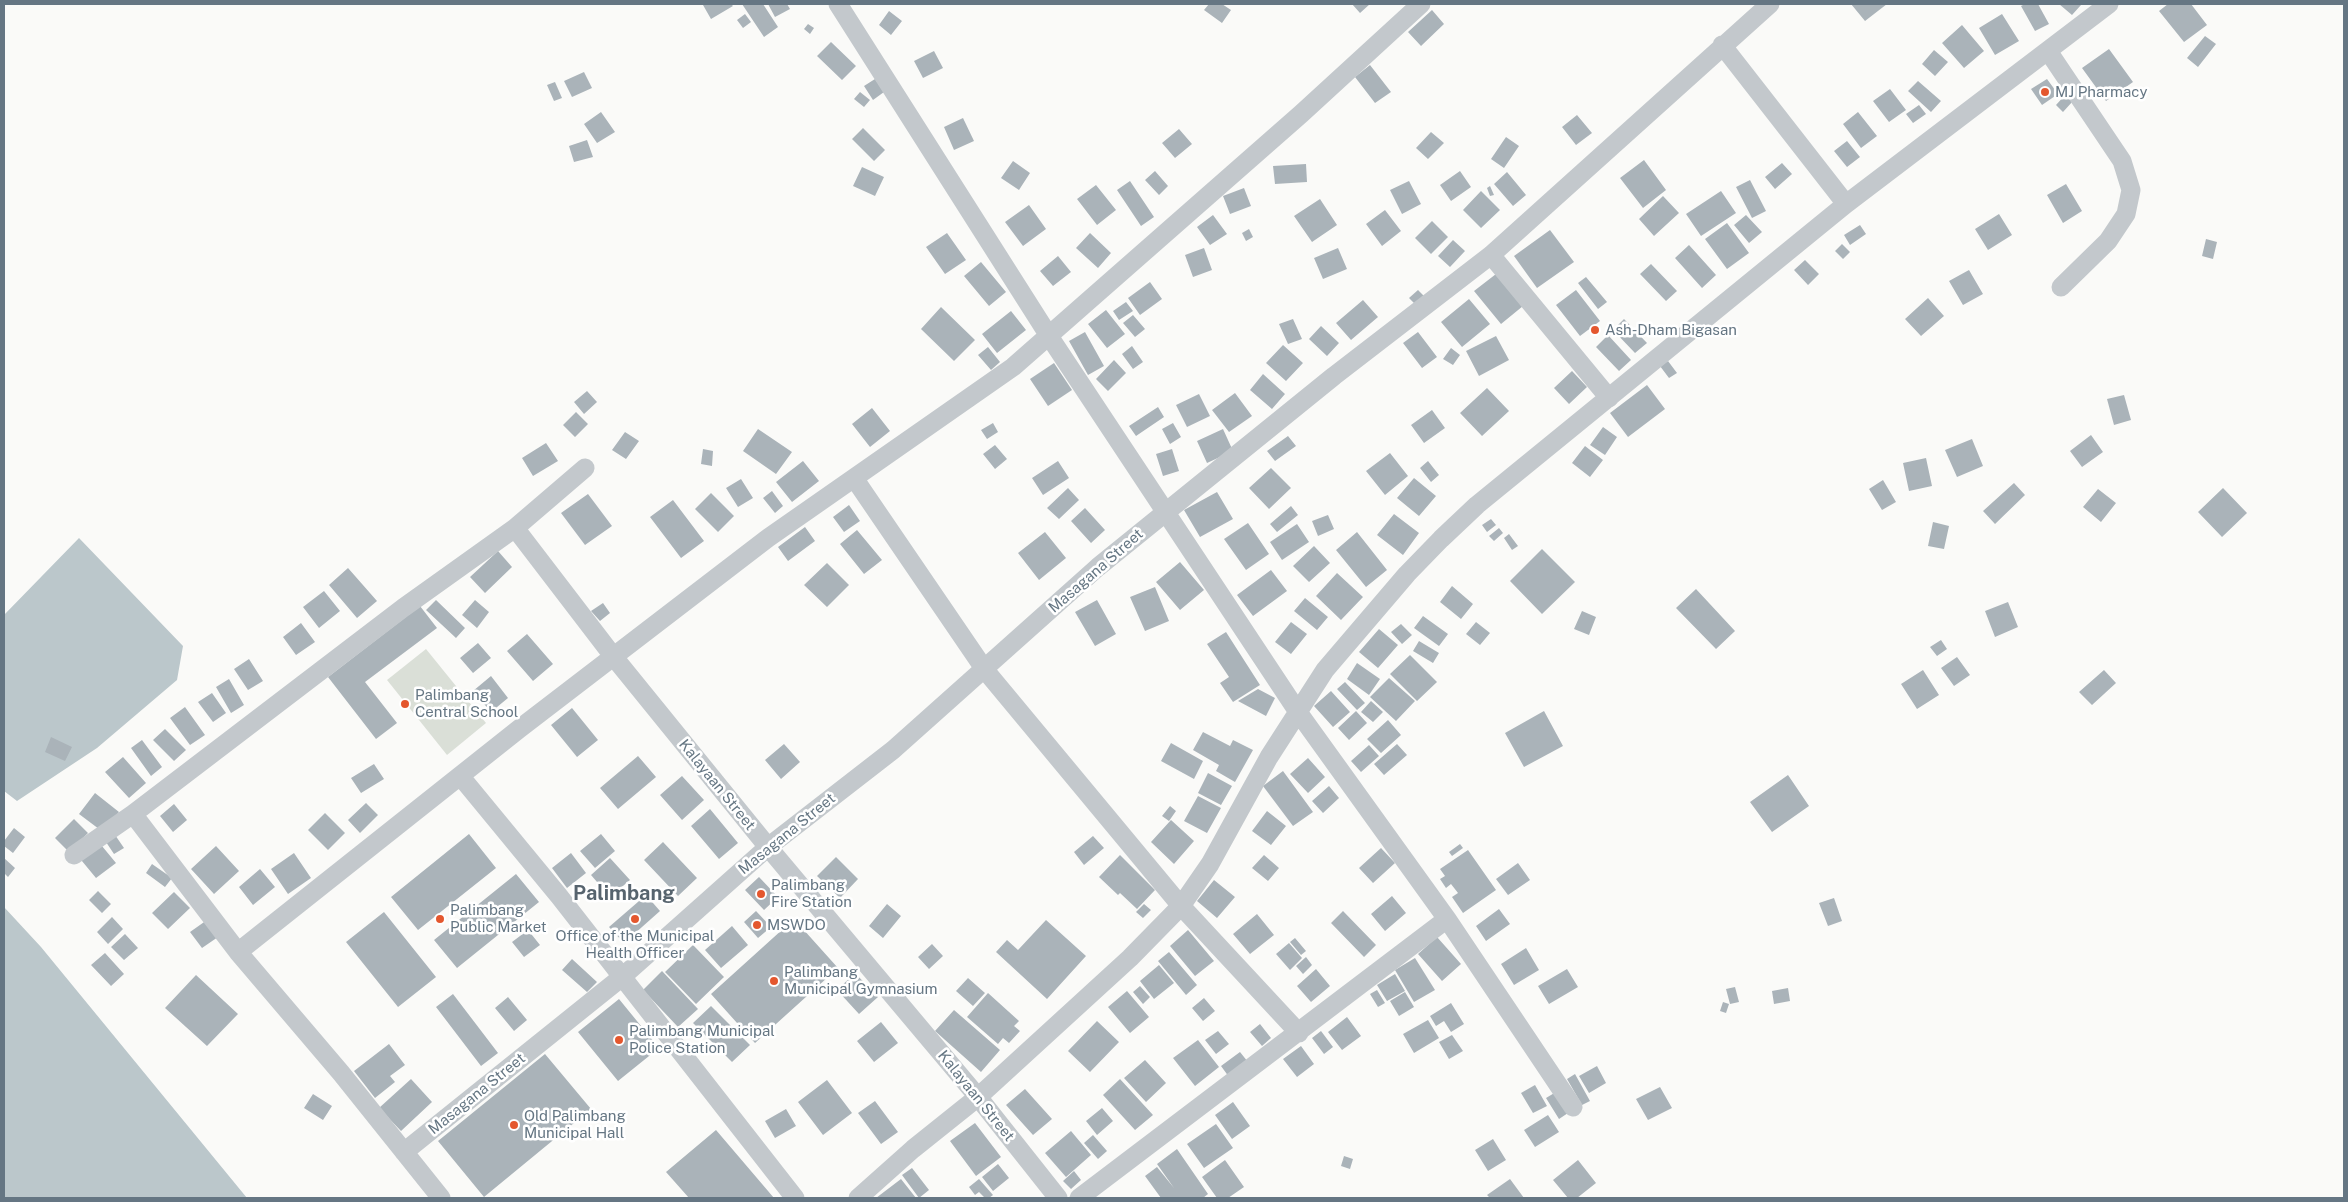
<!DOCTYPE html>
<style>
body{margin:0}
#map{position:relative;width:2348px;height:1202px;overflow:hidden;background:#fafaf8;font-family:"Public Sans",sans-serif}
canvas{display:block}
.frame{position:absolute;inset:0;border:5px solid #657683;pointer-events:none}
</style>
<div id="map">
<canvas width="2348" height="1202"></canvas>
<div class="frame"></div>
</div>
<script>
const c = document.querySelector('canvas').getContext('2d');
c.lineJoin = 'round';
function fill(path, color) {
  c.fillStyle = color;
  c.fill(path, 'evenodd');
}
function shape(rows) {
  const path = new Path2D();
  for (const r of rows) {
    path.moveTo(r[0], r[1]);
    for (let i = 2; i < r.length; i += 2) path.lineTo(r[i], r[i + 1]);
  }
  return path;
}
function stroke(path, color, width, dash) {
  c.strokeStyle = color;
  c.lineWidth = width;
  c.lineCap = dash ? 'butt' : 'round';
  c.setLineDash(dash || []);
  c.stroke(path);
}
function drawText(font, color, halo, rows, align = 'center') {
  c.font = font + ' "Public Sans",sans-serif';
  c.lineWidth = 5;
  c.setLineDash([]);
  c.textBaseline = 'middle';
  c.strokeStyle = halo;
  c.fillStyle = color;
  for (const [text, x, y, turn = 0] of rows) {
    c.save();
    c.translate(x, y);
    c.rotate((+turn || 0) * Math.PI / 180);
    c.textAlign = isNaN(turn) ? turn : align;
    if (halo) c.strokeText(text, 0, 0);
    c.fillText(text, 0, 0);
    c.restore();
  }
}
fill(shape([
 [426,649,486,723,447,755,387,680]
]), '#dadfd7');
fill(shape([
 [79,538,183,646,177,680,97,748,17,801,4,791,4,615],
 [4,907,41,947,247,1198,4,1198]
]), '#bbc7cb');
fill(shape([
 [705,4,731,4,733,6,711,19,703,5],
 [742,4,763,4,778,27,764,37],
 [768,4,787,4,790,9,775,17],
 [1209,4,1222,4,1231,10,1222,23,1204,10],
 [1352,4,1370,4,1360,13],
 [1851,4,1887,4,1865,21],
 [2025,4,2038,4,2049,24,2035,31,2021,6],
 [2059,4,2079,4,2081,5,2072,15],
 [2168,4,2191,4,2207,25,2184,42,2159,11],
 [1432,10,1444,24,1421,46,1408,32],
 [889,11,902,21,891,35,879,25],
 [745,14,751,22,743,28,737,20],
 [2002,14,2019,41,1995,55,1979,28],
 [808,24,814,28,810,34,804,29],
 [1962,25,1984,51,1964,68,1942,43],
 [2205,36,2216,44,2198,67,2187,58],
 [831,42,856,66,842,80,817,56],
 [2109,49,2133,82,2106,101,2082,68],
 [1934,50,1948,62,1935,76,1922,64],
 [934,51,943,68,923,78,914,61],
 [1370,65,1391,92,1375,103,1355,77],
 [584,72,592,88,572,97,564,81],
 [875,79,884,92,873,100,864,86],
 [2047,79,2058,94,2042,105,2031,89],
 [1918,81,1941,101,1931,112,1908,91],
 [555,82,562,98,554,101,547,85],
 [1890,89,1906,110,1889,122,1873,101],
 [860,92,870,100,864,107,854,99],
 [2066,94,2073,101,2063,112,2056,105],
 [1919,105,1926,114,1913,123,1906,114],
 [601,112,615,132,597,143,584,124],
 [1858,112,1877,136,1861,148,1843,124],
 [1577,115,1592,133,1576,145,1562,127],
 [963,118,974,141,954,150,944,127],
 [863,128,885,150,874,161,852,139],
 [1179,129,1192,144,1175,158,1162,143],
 [1431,132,1444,143,1428,159,1416,148],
 [1506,137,1519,146,1504,168,1491,159],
 [587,140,593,157,574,162,569,146],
 [1847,141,1860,157,1847,167,1834,151],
 [1644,160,1666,190,1643,208,1620,178],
 [1013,161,1030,173,1019,190,1001,178],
 [1782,163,1792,174,1775,189,1765,177],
 [1306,164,1307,182,1275,184,1273,166],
 [862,167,884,177,875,196,853,186],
 [1155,171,1168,186,1159,195,1145,180],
 [1460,171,1471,187,1451,201,1440,185],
 [1507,172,1526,195,1513,206,1494,184],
 [1750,180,1766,211,1752,218,1736,187],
 [1130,181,1154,217,1141,226,1117,190],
 [1409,181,1421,204,1402,214,1390,190],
 [2066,184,2082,211,2063,223,2047,195],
 [1096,185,1116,210,1097,225,1077,199],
 [1490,186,1494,195,1490,196,1487,188],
 [1244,188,1251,206,1230,214,1223,196],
 [1481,191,1500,210,1481,228,1463,210],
 [1721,191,1736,213,1701,236,1686,214],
 [1663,196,1679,213,1654,236,1639,219],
 [1320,199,1337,225,1312,242,1294,216],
 [1029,205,1046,229,1023,246,1005,222],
 [1385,210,1401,231,1382,246,1366,224],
 [1999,214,2012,235,1988,250,1975,229],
 [1213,215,1227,234,1210,245,1197,227],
 [1746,215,1762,232,1749,243,1734,225],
 [1432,221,1448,237,1431,254,1415,238],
 [1727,223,1749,253,1727,269,1705,239],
 [1860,225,1866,234,1850,245,1844,235],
 [1249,229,1253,237,1246,241,1242,233],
 [1550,230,1574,262,1537,288,1514,256],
 [947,233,966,260,945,274,926,247],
 [1090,233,1111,253,1098,268,1076,248],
 [2206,239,2217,242,2213,259,2202,256],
 [1453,240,1465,251,1450,267,1438,256],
 [1842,244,1850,252,1843,259,1835,251],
 [1689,245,1716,275,1702,288,1675,258],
 [1204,248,1212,270,1193,277,1185,255],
 [1338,248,1347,269,1323,279,1314,258],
 [1058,256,1071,272,1053,286,1040,271],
 [1805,260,1819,274,1808,285,1794,270],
 [981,262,1006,292,989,306,964,276],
 [1651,264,1677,291,1666,301,1640,274],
 [1969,270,1983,294,1963,305,1949,281],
 [1496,274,1523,306,1501,324,1474,291],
 [1586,277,1607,302,1598,309,1578,283],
 [1150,282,1162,299,1140,315,1128,298],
 [1418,290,1427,299,1418,307,1409,298],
 [1576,290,1600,321,1580,336,1556,305],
 [1928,298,1944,316,1921,336,1905,319],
 [1469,299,1490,324,1462,347,1441,322],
 [1363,300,1378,317,1351,340,1336,323],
 [1126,302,1133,311,1119,320,1113,311],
 [941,307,975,340,954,361,921,329],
 [1106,310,1125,334,1107,348,1088,324],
 [1011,311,1026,330,997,353,982,334],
 [1133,315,1145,329,1135,337,1123,323],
 [1293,319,1302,339,1288,344,1279,324],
 [1624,319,1647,343,1635,353,1613,330],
 [1321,326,1339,343,1327,356,1309,339],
 [1085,332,1104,366,1088,375,1069,341],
 [1418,332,1437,357,1422,368,1403,343],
 [1608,335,1631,360,1619,371,1596,347],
 [1496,336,1509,360,1479,376,1466,351],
 [1283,345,1303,363,1286,381,1266,363],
 [1132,346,1143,362,1133,369,1122,354],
 [988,347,1000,362,991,370,978,355],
 [1451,348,1460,355,1453,365,1443,359],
 [1114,360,1126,373,1108,391,1096,379],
 [1668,361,1677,373,1669,378,1660,366],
 [1054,363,1072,390,1048,406,1030,379],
 [1572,371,1587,387,1569,404,1554,388],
 [1263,374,1285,394,1272,409,1250,390],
 [1647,385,1665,409,1628,437,1610,413],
 [1487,388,1509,411,1482,436,1460,413],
 [587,391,597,402,584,414,574,402],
 [1235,393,1252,416,1229,432,1212,410],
 [1199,394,1210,416,1187,427,1176,405],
 [2124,395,2131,420,2114,425,2107,399],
 [1158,407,1164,417,1136,436,1129,426],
 [872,408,890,431,870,447,852,424],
 [1432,410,1445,428,1424,443,1411,425],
 [576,412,588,424,575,437,563,425],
 [993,423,998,432,987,439,981,430],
 [1173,423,1181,437,1170,444,1162,429],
 [1603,427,1617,437,1605,455,1590,445],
 [758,429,792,452,776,474,743,451],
 [1223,429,1233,451,1207,463,1197,441],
 [625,432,639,441,626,459,612,450],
 [2091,435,2103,452,2082,467,2070,451],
 [1288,436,1296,446,1275,461,1267,451],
 [1972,439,1983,466,1957,477,1945,450],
 [546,443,558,461,533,476,522,458],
 [995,445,1007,459,995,469,983,454],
 [1585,446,1603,460,1590,477,1572,463],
 [703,449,713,451,712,466,701,464],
 [1172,449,1179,471,1163,476,1156,454],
 [1390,453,1408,476,1385,495,1366,471],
 [1926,458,1932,486,1909,491,1903,463],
 [803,461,819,481,792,502,776,482],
 [1058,461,1069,478,1043,495,1032,478],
 [1428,461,1439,475,1431,482,1420,468],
 [1271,468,1291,488,1269,509,1249,488],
 [1414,478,1436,496,1419,516,1397,498],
 [741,479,753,498,738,507,726,488],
 [1883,480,1896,502,1882,510,1869,489],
 [2014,483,2025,495,1995,524,1983,511],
 [1068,488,1079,500,1059,519,1047,508],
 [2223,488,2247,513,2222,537,2198,512],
 [2098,489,2116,503,2101,522,2083,507],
 [772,491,783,506,775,513,763,498],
 [1217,492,1233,519,1200,537,1184,510],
 [711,493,734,516,718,532,695,509],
 [588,494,612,526,585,545,561,513],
 [673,500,704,541,681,558,650,517],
 [849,505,860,521,844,532,833,517],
 [1291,506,1298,515,1277,532,1270,524],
 [1085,508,1105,530,1091,543,1071,521],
 [1394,514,1419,533,1403,555,1377,535],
 [1328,515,1334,529,1318,536,1312,521],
 [1491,519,1496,525,1487,532,1482,525],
 [1933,522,1949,526,1944,549,1928,546],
 [1248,523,1269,554,1246,570,1224,539],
 [1297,524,1309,542,1282,560,1270,542],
 [805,527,815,541,788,561,778,547],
 [1499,528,1503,533,1494,541,1489,536],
 [857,530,882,560,864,574,840,544],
 [1045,532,1066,558,1039,580,1018,553],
 [1357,532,1387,570,1366,587,1336,550],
 [1509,534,1518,546,1512,550,1504,538],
 [1314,546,1330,563,1309,582,1293,566],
 [1542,549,1575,582,1542,614,1510,581],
 [498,551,512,567,485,593,470,577],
 [1180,562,1204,590,1180,610,1156,582],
 [827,563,849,585,827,607,804,585],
 [348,568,377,601,357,618,329,585],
 [1271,570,1287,591,1253,616,1237,595],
 [1337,573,1363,597,1341,620,1316,596],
 [1452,586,1473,604,1461,619,1440,602],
 [1155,587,1169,621,1145,631,1130,597],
 [1696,589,1735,631,1716,649,1676,608],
 [324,591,340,611,319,628,303,607],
 [1305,598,1328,617,1317,630,1294,611],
 [436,600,465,628,456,638,426,610],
 [475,600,489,612,477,628,462,615],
 [1097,600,1116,634,1095,646,1075,612],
 [2008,602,2018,627,1995,637,1985,611],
 [603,603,610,613,600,621,591,611],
 [420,606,437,628,365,682,397,723,376,739,328,677],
 [1582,611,1596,617,1589,635,1574,629],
 [1423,616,1448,634,1439,646,1414,628],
 [1291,622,1307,634,1291,654,1275,642],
 [1476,622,1490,633,1480,645,1466,634],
 [301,623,315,642,296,655,283,637],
 [1401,624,1412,635,1402,644,1391,632],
 [1379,629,1398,645,1378,668,1359,652],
 [1226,632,1260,685,1233,702,1220,683,1229,677,1207,644],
 [527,634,553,664,533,681,507,651],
 [1941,640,1947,649,1937,656,1930,647],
 [1419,641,1439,653,1433,663,1413,651],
 [478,643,491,658,473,673,460,658],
 [1410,655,1437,682,1417,701,1390,674],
 [1957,657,1970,675,1954,686,1941,668],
 [249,659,263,681,248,690,234,669],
 [1357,663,1380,679,1369,695,1347,679],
 [1923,670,1939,695,1917,709,1901,684],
 [2104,670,2116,683,2092,705,2079,692],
 [491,676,508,698,491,712,473,691],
 [1389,678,1415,701,1396,721,1370,697],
 [229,679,244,705,231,713,216,687],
 [1345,682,1365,703,1357,710,1337,689],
 [1258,689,1275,698,1266,716,1238,701],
 [1331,691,1350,712,1333,727,1314,706],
 [212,693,226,713,213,722,198,702],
 [1371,701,1383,712,1373,722,1361,712],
 [185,707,205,735,190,745,170,718],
 [572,708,598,740,577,757,551,725],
 [1356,711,1367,723,1349,740,1338,728],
 [1544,711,1563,746,1524,767,1505,733],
 [1388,720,1401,735,1381,753,1367,739],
 [165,729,186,750,174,761,153,740],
 [1203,732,1230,746,1233,740,1253,750,1235,782,1216,771,1219,765,1193,750],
 [51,737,72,747,65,761,45,752],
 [142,740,162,767,151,776,131,748],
 [1171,743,1203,761,1194,779,1161,761],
 [784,744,800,762,781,779,765,760],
 [1397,744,1407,755,1384,775,1374,764],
 [1369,745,1379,756,1361,772,1351,761],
 [638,756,656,777,618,809,600,788],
 [123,757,146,783,129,798,105,772],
 [1308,758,1325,777,1308,793,1290,774],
 [374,764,384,779,361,793,351,778],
 [1283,771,1313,812,1293,826,1263,786],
 [1208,773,1232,786,1221,805,1198,793],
 [1788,775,1809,806,1772,832,1750,802],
 [682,776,704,800,682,820,660,795],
 [1329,786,1339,798,1323,813,1312,801],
 [95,793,119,812,103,832,79,814],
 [1198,796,1221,808,1207,833,1184,821],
 [366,803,378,815,360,833,348,820],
 [174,804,187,820,173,832,160,816],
 [1170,806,1176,811,1169,821,1162,816],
 [710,809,738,843,719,859,691,826],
 [1267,811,1286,826,1271,845,1252,831],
 [325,813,345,833,328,850,308,830],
 [74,819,88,833,69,852,55,838],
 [1171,820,1194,841,1174,864,1151,842],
 [14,828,25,837,13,853,4,846,4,841],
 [113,832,124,848,114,854,104,839],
 [469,834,496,868,418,930,391,897],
 [601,834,615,851,595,868,580,851],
 [1093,836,1104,848,1084,865,1074,852],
 [97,840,116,863,96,878,77,855],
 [663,842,697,878,678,896,644,860],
 [1460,844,1463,848,1452,856,1449,852],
 [216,846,239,871,214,894,191,869],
 [1381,848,1395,863,1373,883,1359,868],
 [1468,850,1496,890,1463,913,1452,897,1458,893,1451,884,1446,888,1440,879,1445,876,1440,869],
 [294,853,311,878,288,894,271,869],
 [571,853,586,873,567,888,552,868],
 [1120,855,1155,890,1137,909,1120,893,1118,895,1099,877],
 [1264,855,1279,868,1268,881,1252,868],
 [836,857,858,879,840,898,817,876],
 [4,858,15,868,8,877,4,873],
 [610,858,630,880,610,897,591,875],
 [1518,863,1530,880,1508,895,1496,879],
 [152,864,172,878,165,887,146,873],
 [260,869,275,887,253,905,239,887],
 [516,874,539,902,457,968,434,940],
 [759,877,778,897,764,910,745,890],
 [1214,880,1235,897,1217,918,1197,901],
 [98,891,111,904,102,913,89,900],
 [174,892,190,908,168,929,152,913],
 [646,895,660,911,624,943,609,927],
 [1392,896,1406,913,1385,931,1371,914],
 [1834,898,1842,921,1828,926,1819,903],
 [887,904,901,916,883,938,869,926],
 [1144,904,1151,910,1143,918,1136,912],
 [1499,909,1510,924,1486,941,1476,926],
 [756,911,771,927,758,938,744,922],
 [1343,911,1376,945,1364,957,1331,923],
 [384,912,436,977,398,1007,346,942],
 [1257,914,1274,935,1250,954,1233,934],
 [112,917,123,929,108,944,97,932],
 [794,919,838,968,755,1043,711,994],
 [207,920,218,937,202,948,190,932],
 [1046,920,1086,956,1047,999,996,952,1007,940,1018,950],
 [732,926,748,945,721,968,705,950],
 [528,930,540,945,524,957,512,942],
 [1188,930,1214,961,1195,976,1170,946],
 [125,934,138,948,124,960,111,947],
 [1437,937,1461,964,1442,981,1418,954],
 [1295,938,1306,951,1301,955,1290,942],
 [1289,943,1302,958,1290,970,1276,954],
 [932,944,943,956,929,969,918,957],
 [693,945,724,977,696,1004,665,972],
 [1526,948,1539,970,1514,985,1501,964],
 [1169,952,1197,985,1186,995,1158,961],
 [105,953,124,974,111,986,91,965],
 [1306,957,1312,965,1303,974,1296,966],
 [1415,958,1435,990,1414,1002,1395,970],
 [572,959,597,982,587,992,562,970],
 [1159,965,1174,983,1154,999,1140,981],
 [1316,969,1330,986,1311,1002,1297,986],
 [1567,969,1578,987,1549,1004,1538,986],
 [662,971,698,1009,678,1027,643,990],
 [855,973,878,997,859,1014,837,990],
 [1395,974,1405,991,1387,1001,1377,985],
 [196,975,238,1014,207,1046,165,1008],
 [968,978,985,993,973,1006,956,991],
 [1140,986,1150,997,1143,1004,1133,992],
 [1735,987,1739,1002,1730,1004,1726,989],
 [1788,988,1790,1001,1774,1004,1772,991],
 [1377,990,1385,1003,1378,1007,1370,994],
 [1127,991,1149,1017,1130,1033,1108,1007],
 [1405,992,1414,1007,1399,1016,1390,1001],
 [988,993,1019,1021,1014,1026,1020,1031,1009,1043,1003,1038,998,1044,967,1017],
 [453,994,498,1053,481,1066,436,1007],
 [508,997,527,1020,514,1031,495,1008],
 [1204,998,1215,1011,1203,1021,1192,1008],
 [619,999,659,1048,618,1081,578,1032],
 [1723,1002,1729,1004,1726,1013,1720,1011],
 [1451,1003,1464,1024,1451,1032,1444,1021,1436,1026,1430,1016],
 [711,1006,750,1045,732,1062,693,1023],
 [954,1010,1000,1050,981,1072,935,1031],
 [1347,1017,1361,1036,1342,1050,1328,1032],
 [1428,1020,1439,1038,1414,1053,1403,1034],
 [1097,1021,1119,1042,1090,1072,1068,1051],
 [881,1022,898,1043,874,1062,857,1041],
 [1260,1024,1271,1038,1262,1046,1250,1032],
 [1218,1031,1229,1044,1216,1054,1205,1040],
 [1321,1031,1333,1047,1324,1054,1312,1038],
 [1452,1035,1463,1051,1449,1059,1439,1042],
 [1198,1040,1219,1067,1195,1086,1173,1058],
 [389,1044,405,1065,390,1076,395,1082,375,1098,354,1071],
 [1301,1046,1314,1064,1297,1077,1283,1059],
 [1240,1052,1248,1062,1229,1077,1221,1066],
 [545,1054,591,1109,484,1197,438,1141],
 [1145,1060,1166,1083,1146,1102,1124,1078],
 [1597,1066,1606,1083,1589,1093,1579,1076],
 [1575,1074,1590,1101,1582,1105,1567,1079],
 [411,1079,432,1102,401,1131,379,1108],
 [1120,1079,1153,1115,1135,1130,1103,1095],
 [827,1080,852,1113,823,1135,798,1102],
 [1535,1085,1547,1106,1533,1113,1521,1093],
 [1660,1087,1672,1108,1648,1120,1636,1099],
 [1025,1089,1052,1119,1033,1135,1006,1105],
 [1556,1092,1568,1113,1559,1119,1546,1098],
 [313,1094,332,1106,323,1120,304,1108],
 [875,1101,898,1132,881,1144,858,1113],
 [1233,1102,1250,1126,1232,1139,1215,1115],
 [1102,1108,1113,1121,1097,1135,1086,1121],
 [786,1109,796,1126,775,1138,765,1121],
 [1548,1115,1559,1132,1535,1147,1524,1130],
 [975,1123,1001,1157,976,1176,950,1141],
 [1216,1124,1233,1148,1204,1168,1187,1144],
 [716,1130,774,1198,689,1198,666,1172],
 [1071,1131,1091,1155,1066,1177,1045,1153],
 [1093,1135,1107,1151,1098,1159,1084,1143],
 [1493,1139,1506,1160,1488,1171,1475,1150],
 [1177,1149,1208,1194,1203,1198,1161,1198,1145,1176,1157,1167,1174,1188,1157,1164],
 [1344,1156,1353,1159,1350,1169,1341,1166],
 [1225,1160,1244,1187,1228,1198,1217,1198,1202,1177],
 [1578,1160,1596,1183,1577,1198,1568,1198,1553,1180],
 [998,1164,1009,1178,993,1191,982,1177],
 [912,1168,929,1190,919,1198,902,1175],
 [1074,1171,1081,1180,1071,1189,1063,1181],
 [901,1179,916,1198,876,1198],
 [979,1179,993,1195,989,1198,985,1198,979,1192,975,1195,969,1187],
 [1510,1179,1524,1198,1490,1198,1487,1195]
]), '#aab3b9');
stroke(shape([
 [838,4,1049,336,1298,712,1447,919,1573,1107],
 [1722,45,1846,204],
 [2048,51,2122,161,2131,190,2126,214,2108,241,2061,287],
 [1491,255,1609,398],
 [854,478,985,670,1181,906,1299,1033],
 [515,528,613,656,768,847,978,1097,1058,1198],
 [461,777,559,896,795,1198],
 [133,814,238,952,341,1073,441,1198],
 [74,855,133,814,403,608,515,528,585,468],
 [238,952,519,729,768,538,1013,367,1301,114,1421,4],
 [404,1152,622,977,768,847,893,750,1098,567,1334,376,1491,255,1770,4],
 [858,1198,913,1149,978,1097,1130,958,1181,906,1210,864,1269,757,1325,670,1407,574,1441,539,1477,505,1846,204,2109,4],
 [1079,1198,1447,919]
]), '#c3c8cc', 19);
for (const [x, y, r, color] of [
 [2045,92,5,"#e4572e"],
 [1595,330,5,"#e4572e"],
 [405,704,5,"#e4572e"],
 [761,894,5,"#e4572e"],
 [440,919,5,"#e4572e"],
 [635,919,5,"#e4572e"],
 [757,925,5,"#e4572e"],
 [774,981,5,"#e4572e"],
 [619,1040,5,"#e4572e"],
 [514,1125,5,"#e4572e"]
]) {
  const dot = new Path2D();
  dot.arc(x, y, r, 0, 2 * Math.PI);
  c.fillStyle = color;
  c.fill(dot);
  stroke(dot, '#fff', 2);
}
drawText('15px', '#657683', '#fff', [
 ["MJ Pharmacy",2055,92],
 ["Ash-Dham Bigasan",1605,330],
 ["Palimbang",415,695],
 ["Central School",415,712],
 ["Palimbang",771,885],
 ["Fire Station",771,902],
 ["Palimbang",450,910],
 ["Public Market",450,927],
 ["MSWDO",767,925],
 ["Office of the Municipal",635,936,"center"],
 ["Health Officer",635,953,"center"],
 ["Palimbang",784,972],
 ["Municipal Gymnasium",784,989],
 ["Palimbang Municipal",629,1031],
 ["Police Station",629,1048],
 ["Old Palimbang",524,1116],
 ["Municipal Hall",524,1133]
], 'left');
drawText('15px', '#657683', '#fff', [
 ["Masagana Street",1096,571,-41],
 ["Kalayaan Street",717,785,51],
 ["Masagana Street",787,834,-39],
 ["Masagana Street",477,1094,-39],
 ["Kalayaan Street",976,1096,51]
]);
drawText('bold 20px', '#57646e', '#fff', [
 ["Palimbang",624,894]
]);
</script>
